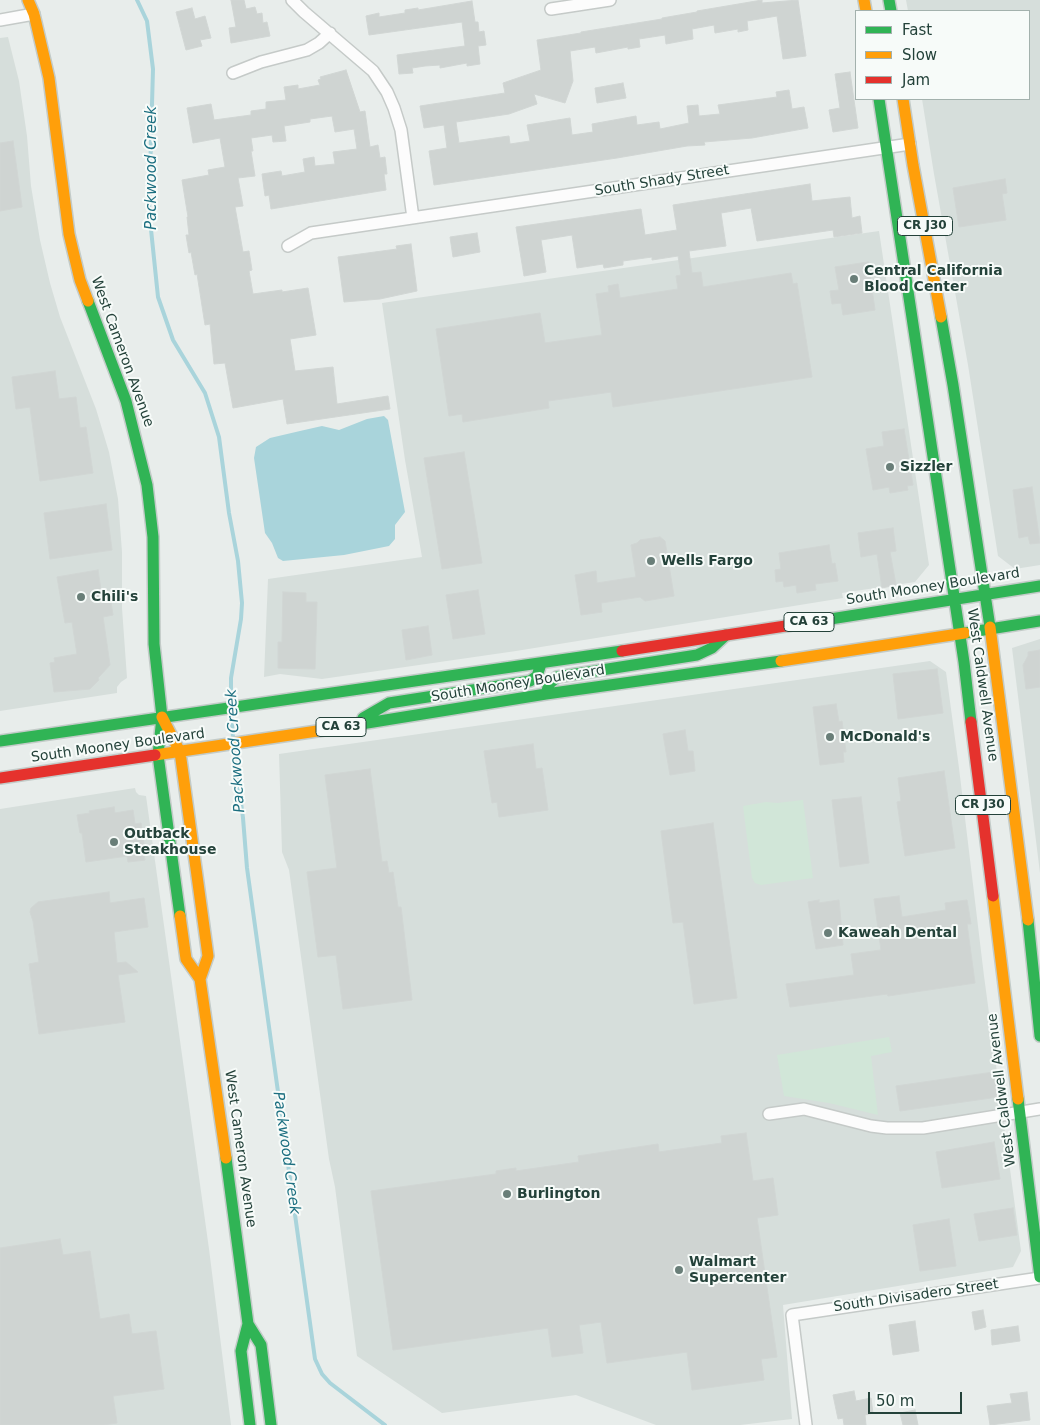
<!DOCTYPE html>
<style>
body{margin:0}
#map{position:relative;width:1040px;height:1425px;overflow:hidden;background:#e8edeb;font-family:"DejaVu Sans",sans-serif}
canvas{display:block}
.legend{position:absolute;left:855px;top:10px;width:175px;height:90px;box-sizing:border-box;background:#f7fbf9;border:1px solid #a3b1ad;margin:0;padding:6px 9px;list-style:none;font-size:15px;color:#24423a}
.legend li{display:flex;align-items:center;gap:10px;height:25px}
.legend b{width:25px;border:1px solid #a3b1ad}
.scale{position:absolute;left:868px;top:1392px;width:94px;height:22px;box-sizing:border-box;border:2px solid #24423a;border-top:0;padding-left:6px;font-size:15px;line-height:18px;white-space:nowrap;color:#24423a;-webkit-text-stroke:4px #f7fbf9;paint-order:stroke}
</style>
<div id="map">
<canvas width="1040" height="1425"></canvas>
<ul class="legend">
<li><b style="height:6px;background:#30b455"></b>Fast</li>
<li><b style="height:6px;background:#ff9f0a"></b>Slow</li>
<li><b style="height:6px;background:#e5322d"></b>Jam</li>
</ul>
<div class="scale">50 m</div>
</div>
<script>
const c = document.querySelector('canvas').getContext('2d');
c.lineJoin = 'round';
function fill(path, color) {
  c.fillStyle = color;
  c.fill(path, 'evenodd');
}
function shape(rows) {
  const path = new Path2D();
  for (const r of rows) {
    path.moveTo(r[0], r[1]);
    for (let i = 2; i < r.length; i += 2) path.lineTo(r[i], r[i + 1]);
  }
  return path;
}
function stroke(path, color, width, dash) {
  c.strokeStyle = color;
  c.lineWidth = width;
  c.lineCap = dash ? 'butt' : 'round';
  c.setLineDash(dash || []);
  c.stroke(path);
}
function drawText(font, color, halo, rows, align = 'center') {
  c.font = font + ' "DejaVu Sans",sans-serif';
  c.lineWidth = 4;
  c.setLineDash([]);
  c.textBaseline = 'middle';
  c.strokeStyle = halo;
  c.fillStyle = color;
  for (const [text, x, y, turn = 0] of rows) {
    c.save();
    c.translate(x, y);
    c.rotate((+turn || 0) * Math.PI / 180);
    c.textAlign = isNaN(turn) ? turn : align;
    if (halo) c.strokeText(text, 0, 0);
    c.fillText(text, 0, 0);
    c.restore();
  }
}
fill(shape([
 [906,0,1040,0,1040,565,1015,569,998,556,968,365,934,174,922,99,1029,99,1029,11,908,11],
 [8,37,19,81,27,136,31,186,40,240,50,283,60,317,96,409,109,452,118,499,122,552,122,608,127,678,121,682,117,687,117,693,0,711,0,38],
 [879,231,929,565,915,582,842,593,843,598,516,651,322,679,280,674,264,677,268,579,422,557,405,460,382,303],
 [1040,639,1040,873,1012,648],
 [930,661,946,672,959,768,984,976,1021,1251,1013,1267,783,1305,792,1419,740,1425,656,1425,576,1395,442,1413,357,1356,335,1187,329,1159,289,870,282,852,279,754],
 [135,788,136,792,139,795,146,796,209,1249,231,1425,0,1425,0,809]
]), '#d6dedb');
fill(shape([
 [803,800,813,878,761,885,755,883,752,878,743,806,766,802,777,803],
 [889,1037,892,1052,871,1056,878,1115,829,1103,784,1096,777,1055]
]), '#d1e6d8');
fill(shape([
 [384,416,388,420,405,512,395,525,395,539,389,546,344,555,283,561,278,558,272,543,265,533,254,458,256,447,270,438,300,431,322,426,339,430,367,419]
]), '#a9d4db');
stroke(shape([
 [137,0,147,21,153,69,149,210,158,297,173,340,205,393,219,437,229,513,238,561,242,603,241,619,231,678,231,703],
 [231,712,233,737],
 [234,749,243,818,247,868,315,1359,322,1374,330,1383,385,1425]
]), '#a9d4db', 4);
const building = shape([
 [231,0,244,0,246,9,255,7,257,14,262,13,263,23,267,22,270,36,231,43,229,28,236,27,231,0],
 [762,0,762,3,798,0,806,56,783,59,777,16,747,21,748,30,738,32,738,29,715,33,714,25,692,29,693,39,666,44,665,35,639,39,640,47,628,49,628,47,596,53,595,47,570,51,573,81,565,103,534,94,537,104,509,114,456,122,459,143,509,136,510,144,530,141,527,125,570,118,572,135,593,132,592,124,636,116,637,125,659,122,660,129,689,123,687,106,698,105,699,116,720,114,718,105,777,97,776,92,789,90,792,109,804,107,808,128,752,138,704,142,705,145,687,146,617,158,434,185,429,151,447,148,444,125,424,128,420,106,505,93,503,83,541,70,537,40,581,33,581,32,662,19,662,18,697,12,697,11,762,0],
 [472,1,475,22,478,22,479,32,484,31,486,45,478,46,480,64,467,66,467,63,440,68,440,65,425,66,412,68,413,73,399,74,397,55,465,46,462,22,369,35,366,16,379,13,379,17,405,13,405,10,418,8,418,10,472,1],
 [192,8,195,19,205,16,211,38,200,40,202,46,186,50,176,12,192,8],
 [346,70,360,112,365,111,370,147,378,145,380,158,385,157,387,174,384,174,386,190,271,209,269,195,265,196,262,174,281,171,282,176,305,172,303,159,314,157,315,166,335,164,333,152,357,149,354,129,335,132,332,116,310,119,310,122,284,126,286,141,273,142,272,135,251,138,253,151,251,151,255,176,238,178,243,206,235,207,243,252,249,251,252,270,249,271,253,294,282,290,282,292,308,288,316,335,290,339,295,371,333,367,337,404,388,396,390,409,287,424,283,399,233,408,225,363,214,364,210,324,205,325,197,274,195,275,191,252,189,253,186,235,189,235,187,217,188,217,182,180,209,175,208,170,225,167,220,138,193,143,187,108,211,104,214,120,251,115,251,111,266,109,266,102,286,100,284,87,298,85,298,89,320,85,318,80,321,79,320,77,346,70],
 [850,72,858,128,833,132,829,110,840,108,835,74,850,72],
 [623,83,626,98,597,103,595,88,623,83],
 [13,141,22,207,0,211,0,143,13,141],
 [1005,179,1007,193,1002,194,1006,220,959,227,953,188,1005,179],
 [810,184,812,201,850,197,852,218,860,216,862,233,834,237,833,230,757,241,751,208,721,213,726,246,689,251,692,273,701,272,703,287,791,273,793,284,797,283,812,377,613,407,611,392,548,401,549,408,463,422,462,414,449,416,436,329,540,313,545,343,602,335,596,294,609,292,608,286,618,284,620,298,678,289,676,276,681,275,678,256,652,260,652,257,623,261,623,265,604,268,603,264,577,268,572,235,541,240,546,272,524,276,516,227,641,209,645,235,677,230,673,205,810,184],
 [477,233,480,252,453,257,450,237,477,233],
 [411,244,417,291,380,299,344,302,338,257,397,249,396,246,411,244],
 [868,262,875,310,843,315,841,303,832,304,830,291,839,290,835,267,868,262],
 [55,371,59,399,76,397,80,428,86,427,93,473,40,481,30,407,16,409,12,377,55,371],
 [904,429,913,485,907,486,908,490,890,493,889,487,873,490,866,449,884,446,882,432,904,429],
 [464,452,482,563,442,569,424,458,464,452],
 [1032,487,1040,543,1030,544,1028,536,1019,538,1013,490,1032,487],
 [106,504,112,550,50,559,44,513,106,504],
 [893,528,896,551,890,552,896,585,882,588,877,554,861,557,858,533,893,528],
 [660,537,665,541,674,596,645,601,640,597,601,603,602,612,581,615,575,575,596,571,597,583,636,577,631,545,637,543,640,540,660,537],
 [829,545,832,564,835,563,838,581,815,584,816,590,797,593,796,585,784,587,783,581,776,582,775,570,781,569,779,553,829,545],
 [98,570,102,597,110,596,113,615,103,617,110,665,98,678,99,680,90,689,54,692,50,663,55,662,54,658,77,654,72,622,65,623,57,577,98,570],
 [478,590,485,634,453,639,446,595,478,590],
 [283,592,306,593,306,602,317,602,315,669,278,668,278,642,282,642,283,592],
 [428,626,432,655,406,660,402,630,428,626],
 [1040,650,1040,687,1026,689,1023,665,1028,656,1028,652,1040,650],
 [937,669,943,713,898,719,893,674,937,669],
 [836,704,839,722,842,721,846,752,843,752,844,762,820,765,813,707,836,704],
 [685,730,688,751,693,751,695,771,670,775,663,734,685,730],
 [533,744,536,769,542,768,548,810,499,817,497,802,492,803,484,751,533,744],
 [370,769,382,862,387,861,389,873,393,872,398,907,401,907,412,1000,343,1009,336,955,318,957,307,872,337,868,325,775,370,769],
 [944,771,955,848,905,856,897,802,901,801,898,778,944,771],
 [861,797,869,863,840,867,832,800,861,797],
 [114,807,115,813,133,810,135,824,141,823,145,851,143,851,145,860,128,862,127,856,86,862,82,833,80,833,77,815,90,813,89,811,114,807],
 [713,823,737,998,694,1004,683,922,673,923,661,831,713,823],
 [109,892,110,903,144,898,148,927,114,932,117,963,126,962,138,972,118,975,125,1022,39,1034,29,964,39,962,33,921,30,912,31,908,38,902,109,892],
 [899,896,902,917,946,910,945,903,967,900,971,924,967,924,975,983,888,996,887,994,790,1007,786,984,854,975,851,954,881,950,874,899,899,896],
 [819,900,819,903,839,900,843,945,816,949,808,902,819,900],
 [994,1072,998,1097,900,1111,896,1086,994,1072],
 [746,1133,753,1181,773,1178,778,1215,757,1218,777,1357,761,1359,764,1380,692,1390,687,1352,607,1363,601,1322,579,1325,583,1353,552,1357,548,1328,393,1350,371,1191,496,1174,496,1171,516,1168,516,1171,579,1162,578,1156,658,1144,659,1152,722,1143,721,1136,746,1133],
 [994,1142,1000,1179,942,1188,936,1152,994,1142],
 [1013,1208,1017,1235,979,1241,974,1214,1013,1208],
 [949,1219,956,1266,920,1271,913,1225,949,1219],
 [60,1239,63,1255,90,1251,100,1319,129,1314,132,1334,156,1331,164,1389,113,1396,117,1423,103,1425,0,1425,0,1248,60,1239],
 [983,1310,986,1327,975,1330,972,1312,983,1310],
 [915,1321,919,1351,893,1355,889,1325,915,1321],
 [1018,1326,1020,1341,992,1345,991,1330,1018,1326],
 [854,1391,856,1401,871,1398,873,1413,865,1415,866,1425,844,1425,843,1418,838,1419,833,1395,854,1391],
 [1027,1392,1030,1420,990,1425,987,1406,1012,1403,1010,1394,1027,1392],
 [915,1410,918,1425,903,1425,900,1413,915,1410]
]);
fill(building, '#cfd4d2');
stroke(building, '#d1d6d4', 1);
const street = shape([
 [292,0,304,12,373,71,387,92,394,108,401,130,413,218],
 [551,9,610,0],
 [0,20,34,14],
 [233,73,261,62,307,50,319,43,330,33],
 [288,246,311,233,910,144],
 [769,1114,804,1109,871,1126,887,1128,923,1128,1040,1109],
 [806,1425,792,1315,1040,1278]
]);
const fast = shape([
 [889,0,891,11],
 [879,99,964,662,971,722],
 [88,301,126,401,147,485,153,537,154,644,162,717,158,755,180,916],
 [941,317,953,385,990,627],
 [805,623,1040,586],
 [965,633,1040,621],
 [546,694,549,684,557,677,697,655,712,648,726,635],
 [363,718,389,703,530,681,537,676,541,664],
 [324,730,546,694,781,661],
 [0,741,622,651],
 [1028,920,1040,1036],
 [1018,1099,1040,1277],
 [226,1158,248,1324,241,1351,250,1425],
 [248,1324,261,1345,271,1425]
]);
const slow = shape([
 [28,0,34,14,49,78,69,234,80,280,88,301],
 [864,0,866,11],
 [903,99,913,165,941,317],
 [990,627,1028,920],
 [781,661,965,633],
 [162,717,180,752,208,956,200,979],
 [155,755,324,730],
 [993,896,1018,1099],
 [180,916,186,959,200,979,226,1158]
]);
const jam = shape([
 [622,651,805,623],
 [971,722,993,896],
 [0,778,155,755]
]);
stroke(street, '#c5cac8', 14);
stroke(fast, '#c3cbc8', 14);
stroke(slow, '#c3cbc8', 14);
stroke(jam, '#c3cbc8', 14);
stroke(street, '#fcfcfc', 11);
stroke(fast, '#30b455', 11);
stroke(slow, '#ff9f0a', 11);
stroke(jam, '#e5322d', 11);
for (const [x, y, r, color] of [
 [854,279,5,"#697e78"],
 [890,467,5,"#697e78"],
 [651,561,5,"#697e78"],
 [81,597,5,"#697e78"],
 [830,737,5,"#697e78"],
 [114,842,5,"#697e78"],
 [828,933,5,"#697e78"],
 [507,1194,5,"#697e78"],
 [679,1270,5,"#697e78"]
]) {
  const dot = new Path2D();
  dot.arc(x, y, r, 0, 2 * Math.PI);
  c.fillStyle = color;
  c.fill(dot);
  stroke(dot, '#f7fbf9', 2);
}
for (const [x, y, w] of [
 [925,226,55],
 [809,622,50],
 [341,727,50],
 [983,805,55]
]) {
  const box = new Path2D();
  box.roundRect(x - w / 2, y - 9.5, w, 19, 4);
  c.fillStyle = '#f7fbf9';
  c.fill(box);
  stroke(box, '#24423a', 1);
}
drawText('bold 12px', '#24423a', null, [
 ["CR J30",925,226],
 ["CA 63",809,622],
 ["CA 63",341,727],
 ["CR J30",983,805]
]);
drawText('14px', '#24423a', '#f7fbf9', [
 ["South Shady Street",662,181,-9],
 ["West Cameron Avenue",122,352,70],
 ["South Mooney Boulevard",933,587,-9],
 ["South Mooney Boulevard",518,684,-9],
 ["West Caldwell Avenue",982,685,82],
 ["South Mooney Boulevard",118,746,-8],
 ["West Caldwell Avenue",1002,1090,-97],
 ["West Cameron Avenue",240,1149,82],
 ["South Divisadero Street",916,1296,-8]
]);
drawText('bold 14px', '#24423a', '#f7fbf9', [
 ["Central California",864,271],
 ["Blood Center",864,287],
 ["Sizzler",900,467],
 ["Wells Fargo",661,561],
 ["Chili's",91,597],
 ["McDonald's",840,737],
 ["Outback",124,834],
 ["Steakhouse",124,850],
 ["Kaweah Dental",838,933],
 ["Burlington",517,1194],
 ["Walmart",689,1262],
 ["Supercenter",689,1278]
], 'left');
drawText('italic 15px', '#1c6f80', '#f7fbf9', [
 ["Packwood Creek",152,168,-90],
 ["Packwood Creek",236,751,-94],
 ["Packwood Creek",286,1153,82]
]);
</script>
